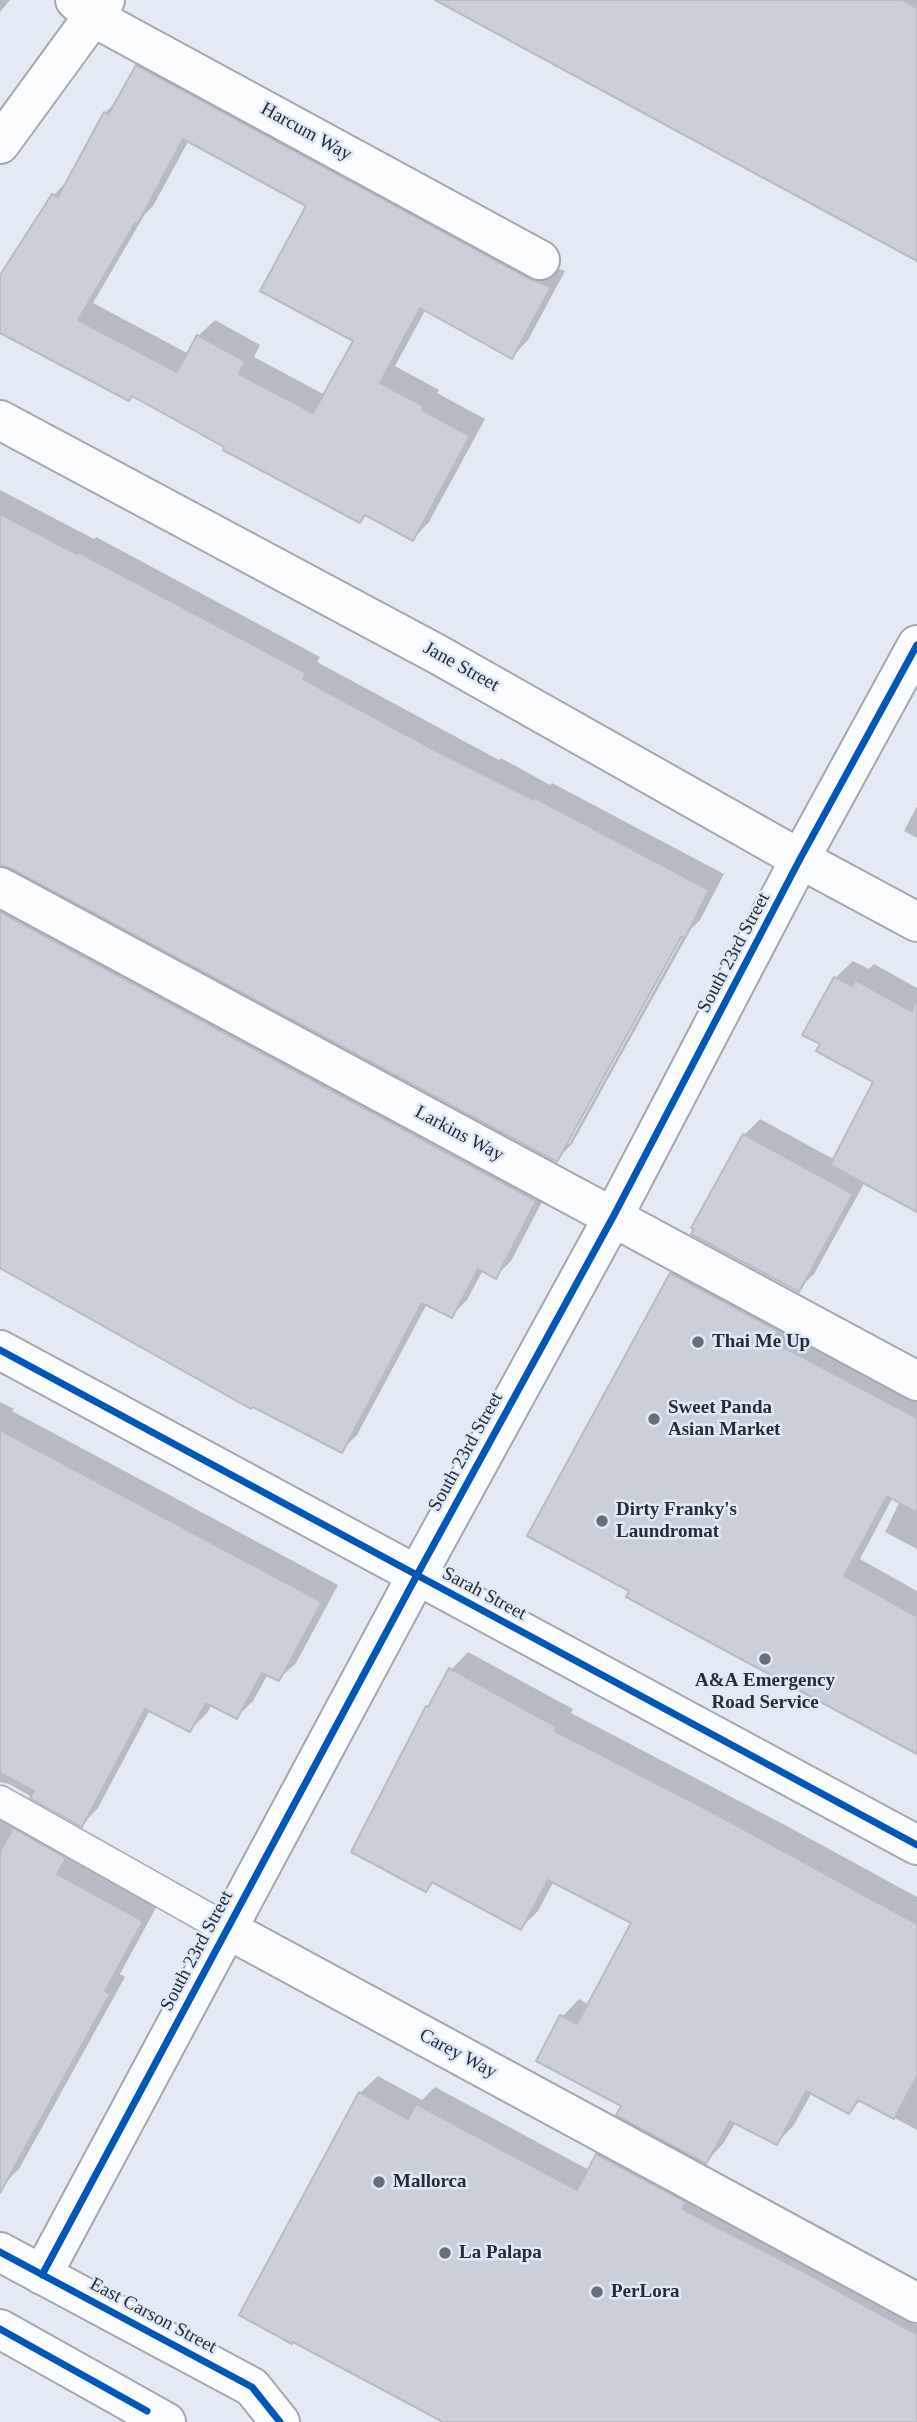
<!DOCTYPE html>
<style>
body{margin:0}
canvas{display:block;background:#e4eaf4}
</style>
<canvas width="917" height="2422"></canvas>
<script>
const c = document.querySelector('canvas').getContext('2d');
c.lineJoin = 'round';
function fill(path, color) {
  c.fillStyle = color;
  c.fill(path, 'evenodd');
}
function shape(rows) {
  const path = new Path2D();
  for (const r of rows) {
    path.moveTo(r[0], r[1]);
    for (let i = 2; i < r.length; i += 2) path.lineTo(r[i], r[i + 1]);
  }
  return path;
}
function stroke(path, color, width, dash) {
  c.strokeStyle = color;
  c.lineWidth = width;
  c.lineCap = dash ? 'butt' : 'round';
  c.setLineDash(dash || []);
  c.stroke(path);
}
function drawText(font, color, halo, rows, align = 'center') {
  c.font = font + ' "Times New Roman",serif';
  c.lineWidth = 5;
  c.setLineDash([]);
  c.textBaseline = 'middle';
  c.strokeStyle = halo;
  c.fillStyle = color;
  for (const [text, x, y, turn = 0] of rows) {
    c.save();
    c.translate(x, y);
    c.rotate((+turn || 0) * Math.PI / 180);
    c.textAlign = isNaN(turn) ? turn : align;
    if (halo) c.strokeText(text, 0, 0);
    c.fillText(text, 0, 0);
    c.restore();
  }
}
fill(shape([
 [0,0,10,0,0,12],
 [438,0,917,0,917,259],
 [154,50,546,264,565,271,528,340,512,357,426,309,395,366,439,390,437,393,485,419,429,522,413,539,367,514,360,521,133,394,0,331,0,277,54,195,70,178,105,113,119,99,138,66],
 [189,140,308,205,355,340,325,395,254,357,260,345,215,320,198,336,189,354,93,303,145,214,153,206],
 [0,490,94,539,96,537,320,657,317,662,499,760,501,758,550,785,552,783,724,874,700,920,691,929,572,1144,556,1160,11,866,0,864],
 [684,928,687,930,569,1144,565,1144],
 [917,806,917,838,904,831],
 [0,886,551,1185,511,1261,495,1277,483,1270,467,1300,451,1316,427,1304,357,1435,341,1451,0,1266],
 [853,961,869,969,874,964,917,988,917,1209,865,1182,814,1274,798,1290,744,1135,760,1119,835,1160,876,1082,822,1043,835,978],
 [688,1257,917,1391,917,1549,885,1532,900,1501,893,1497,860,1559,917,1591,917,1750,631,1591,671,1274],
 [0,1402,14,1409,12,1411,338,1585,296,1663,279,1679,268,1674,253,1701,237,1717,212,1704,207,1713,190,1730,150,1710,98,1808,82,1825,9,1784,0,1782],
 [468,1652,573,1709,571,1713,785,1825,917,1897,917,2130,861,2100,849,2112,812,2092,794,2125,777,2143,736,2122,723,2144,706,2162,623,2105,562,2017,579,1999,589,2005,634,1922,554,1881,538,1911,521,1928,435,1881,426,1890,427,1707,434,1700,451,1670],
 [0,1789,158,1904,120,1974,125,1977,19,2169,2,2186,0,2185],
 [378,2076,422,2100,435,2087,589,2170,597,2155,615,2137,917,2306,917,2422,448,2422,360,2093]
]), '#0003');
const building = shape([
 [435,0,902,0,917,8,917,261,435,0],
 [136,65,530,279,551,287,512,359,420,308,380,383,424,406,422,410,470,436,413,541,365,515,360,523,223,450,224,447,132,396,129,401,0,333,0,275,52,194,58,197,104,112,108,115,136,65],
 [183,139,306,206,260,291,353,341,313,413,239,374,245,361,197,335,177,372,78,320,135,223,137,225,183,139],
 [0,514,77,554,78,552,306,673,303,679,438,752,534,800,535,798,709,890,685,938,681,937,557,1162,10,868,0,865,0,514],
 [0,912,536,1201,496,1279,478,1269,452,1318,422,1303,342,1453,253,1407,251,1409,0,1268,0,912],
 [834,977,852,986,855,980,911,1011,917,999,917,1212,830,1165,873,1082,816,1051,820,1044,802,1035,834,977],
 [743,1134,853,1194,799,1292,691,1234,694,1229,691,1228,743,1134],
 [670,1273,778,1331,772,1341,917,1418,917,1513,887,1496,844,1576,917,1617,917,1754,626,1597,629,1591,527,1536,670,1273],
 [0,1430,322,1602,279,1681,262,1673,237,1719,206,1703,190,1732,145,1709,82,1827,30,1798,34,1791,0,1773,0,1430],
 [449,1668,557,1727,555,1731,723,1818,917,1924,917,2076,894,2119,858,2100,849,2114,806,2091,777,2145,730,2121,706,2164,616,2115,621,2106,536,2061,560,2015,577,2024,631,1923,548,1880,521,1930,432,1882,426,1892,351,1852,426,1706,428,1707,449,1668],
 [13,1828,66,1858,57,1874,143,1921,105,1991,110,1994,0,2193,0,1852,13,1828],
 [359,2092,408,2119,416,2104,577,2190,596,2154,686,2202,682,2209,793,2266,917,2335,917,2422,443,2422,293,2342,292,2344,239,2315,359,2092]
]);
fill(building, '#cbd0d8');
stroke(building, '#b7bcc4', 2);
const lane = shape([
 [0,1801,227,1929]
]);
const street = shape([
 [75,0,93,17,540,260],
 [0,144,105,0],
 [0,420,437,654,800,859,917,922],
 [0,887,917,1381],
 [0,1350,917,1845],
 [227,1929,917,2303],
 [42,2275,417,1575,613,1217,800,859,917,645]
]);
const primary = shape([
 [0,2252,252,2387,280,2422],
 [0,2329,166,2422]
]);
stroke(lane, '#a3a7ae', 33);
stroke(street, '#a3a7ae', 42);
stroke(primary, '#a3a7ae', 42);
stroke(lane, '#fbfcfd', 30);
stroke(street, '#fbfcfd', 38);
stroke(primary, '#fbfcfd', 38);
stroke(shape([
 [0,1350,917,1845],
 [0,2252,252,2387,280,2422],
 [42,2275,417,1575,613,1217,800,859,917,645],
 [0,2329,147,2411]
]), '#0057b8', 7);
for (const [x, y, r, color] of [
 [698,1342,7,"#6a6f77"],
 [654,1419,7,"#6a6f77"],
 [602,1521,7,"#6a6f77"],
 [765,1659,7,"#6a6f77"],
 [379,2182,7,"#6a6f77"],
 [445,2253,7,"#6a6f77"],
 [597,2292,7,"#6a6f77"]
]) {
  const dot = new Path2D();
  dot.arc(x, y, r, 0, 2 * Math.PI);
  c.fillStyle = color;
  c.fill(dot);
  stroke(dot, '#dee9fa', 2.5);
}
drawText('19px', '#282d33', '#dee9fa', [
 ["Harcum Way",306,132,29],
 ["Jane Street",461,667,29],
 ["South 23rd Street",734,953,-62],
 ["Larkins Way",459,1134,28],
 ["South 23rd Street",466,1452,-61],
 ["Sarah Street",484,1594,28],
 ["South 23rd Street",197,1951,-62],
 ["Carey Way",458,2054,28],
 ["East Carson Street",153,2316,28]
]);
drawText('bold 19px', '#282d33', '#dee9fa', [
 ["Thai Me Up",712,1342],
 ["Sweet Panda",668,1408],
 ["Asian Market",668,1430],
 ["Dirty Franky's",616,1510],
 ["Laundromat",616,1532],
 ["A&A Emergency",765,1681,"center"],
 ["Road Service",765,1703,"center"],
 ["Mallorca",393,2182],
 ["La Palapa",459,2253],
 ["PerLora",611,2292]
], 'left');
</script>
